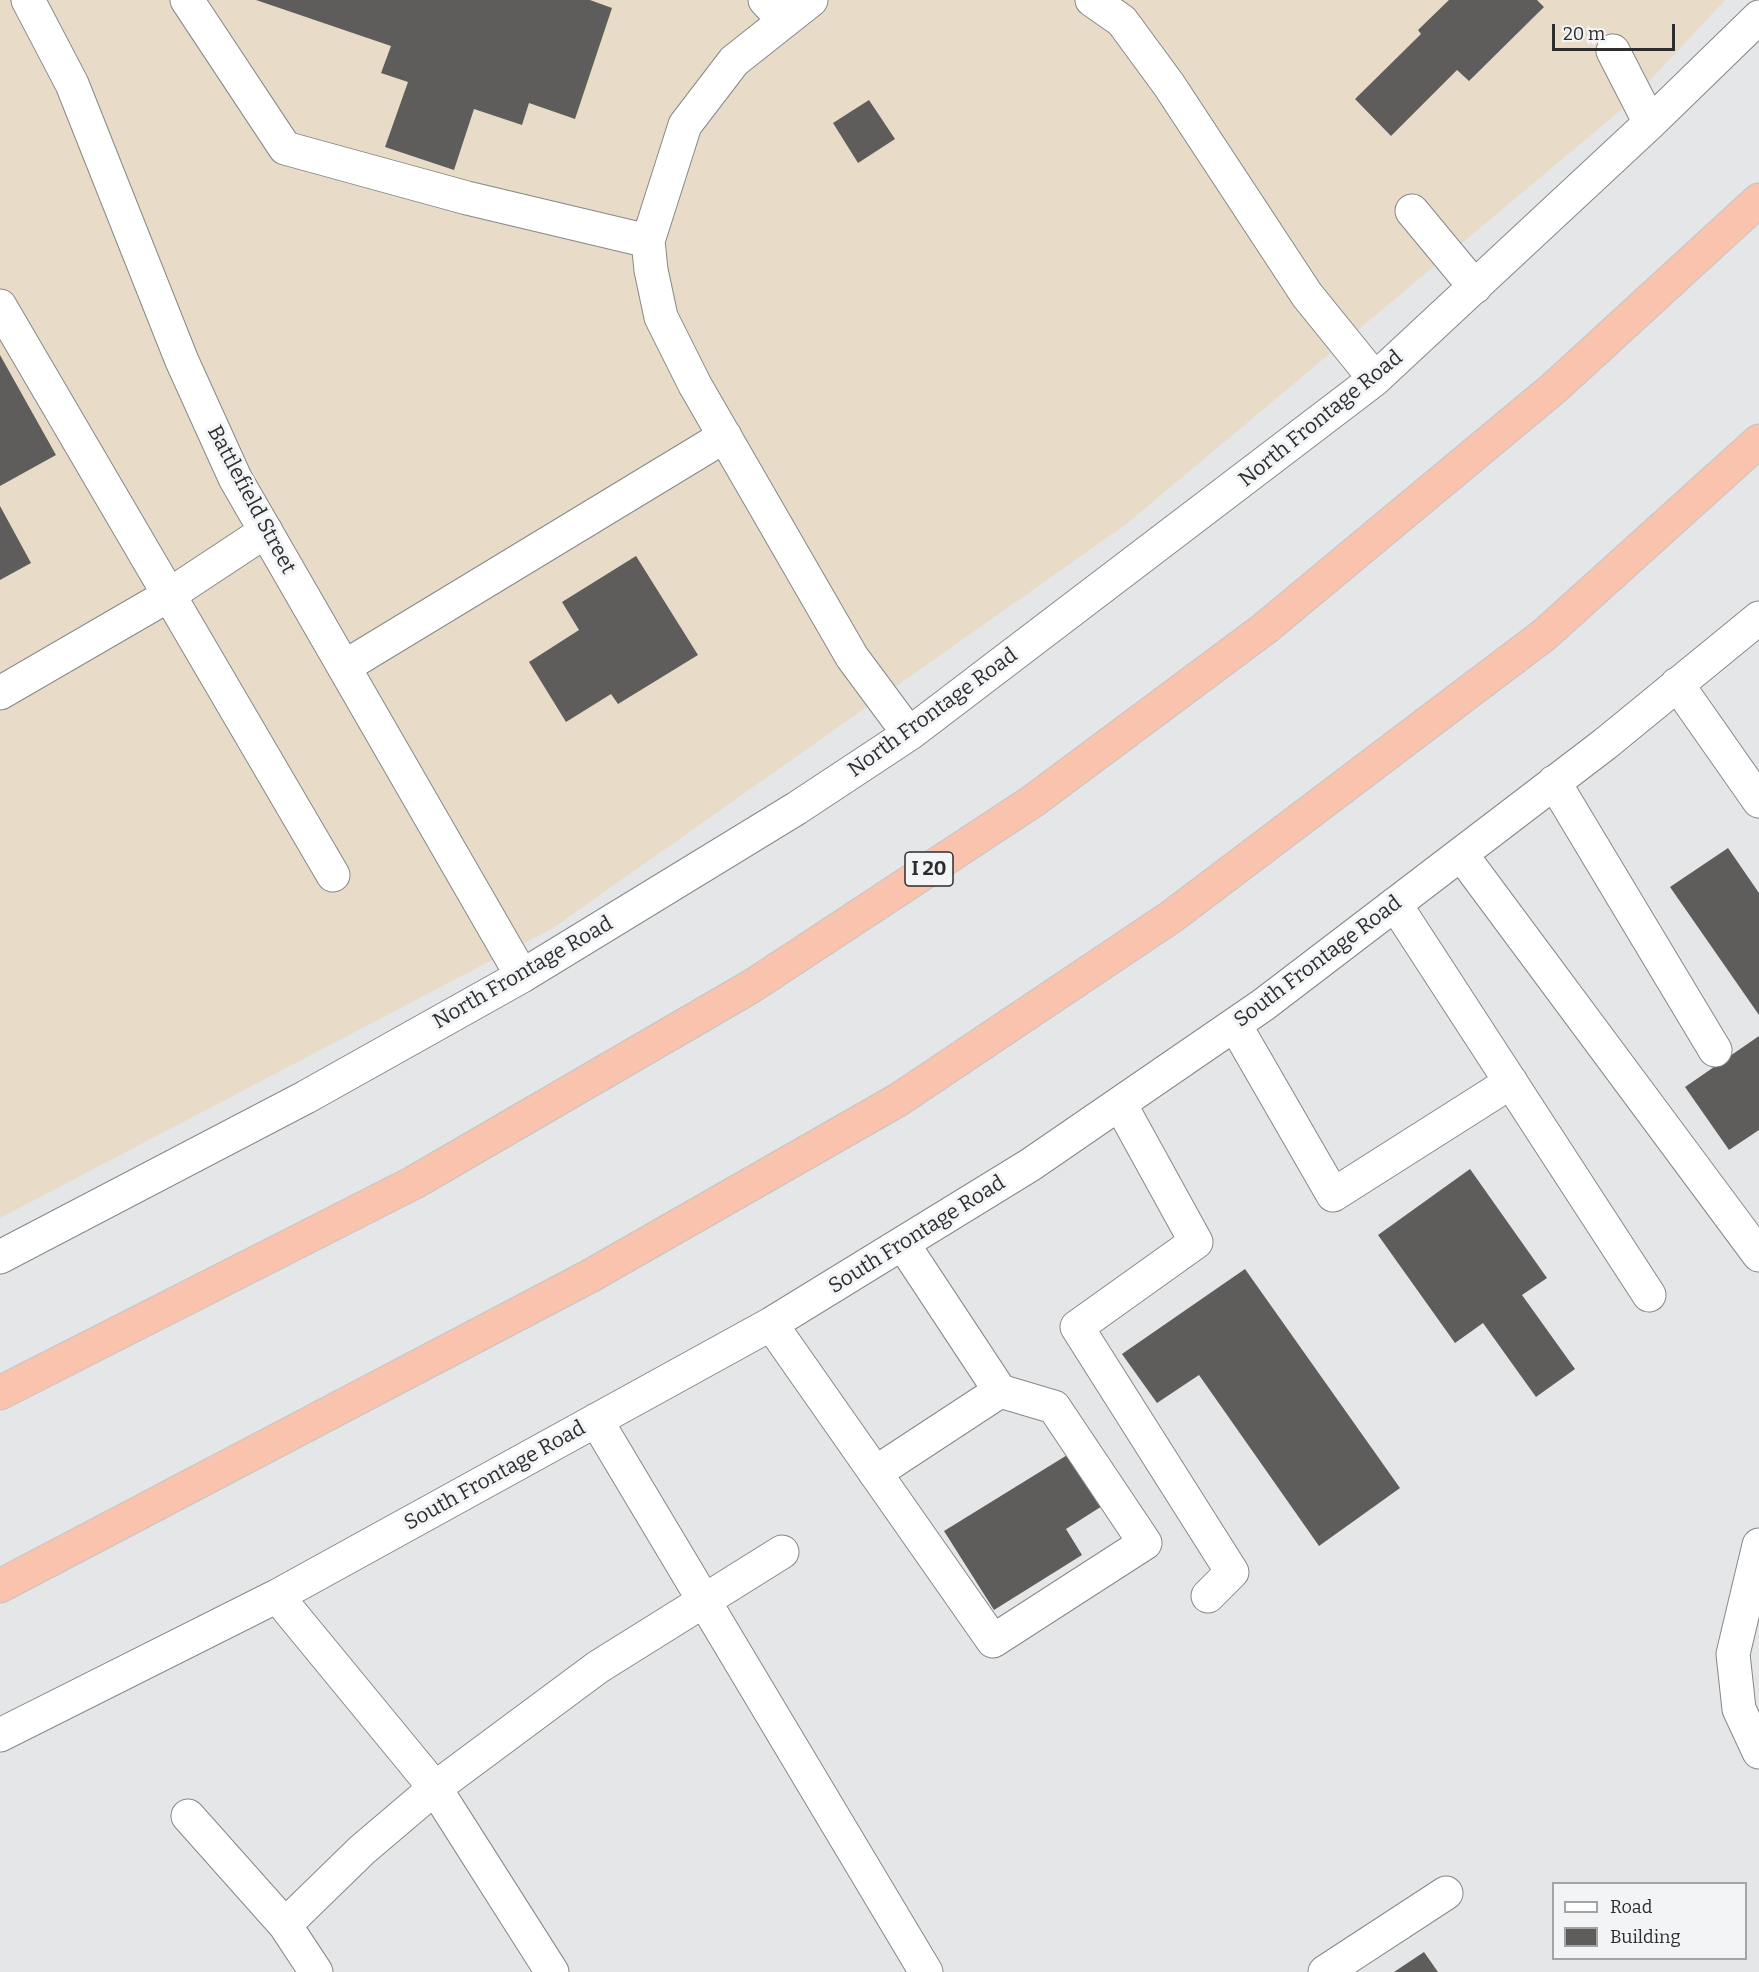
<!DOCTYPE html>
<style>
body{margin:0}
#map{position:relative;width:1759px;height:1972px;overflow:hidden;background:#e5e6e8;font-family:Bitter,serif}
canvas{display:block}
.legend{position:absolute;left:1552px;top:1882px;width:195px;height:78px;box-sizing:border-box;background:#f2f4f6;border:2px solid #a3a4a6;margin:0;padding:8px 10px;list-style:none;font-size:18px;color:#2d2d2e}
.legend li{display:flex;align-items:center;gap:12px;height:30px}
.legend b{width:30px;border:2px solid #a3a4a6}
.scale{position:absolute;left:1552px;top:24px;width:123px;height:27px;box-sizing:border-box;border:3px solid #2d2d2e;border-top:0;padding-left:8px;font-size:18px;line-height:21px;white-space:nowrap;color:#2d2d2e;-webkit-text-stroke:4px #f2f4f6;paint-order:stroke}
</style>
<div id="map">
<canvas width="1759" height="1972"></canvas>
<ul class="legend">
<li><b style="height:8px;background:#fff"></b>Road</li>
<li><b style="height:16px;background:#5f5d5c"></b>Building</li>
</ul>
<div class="scale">20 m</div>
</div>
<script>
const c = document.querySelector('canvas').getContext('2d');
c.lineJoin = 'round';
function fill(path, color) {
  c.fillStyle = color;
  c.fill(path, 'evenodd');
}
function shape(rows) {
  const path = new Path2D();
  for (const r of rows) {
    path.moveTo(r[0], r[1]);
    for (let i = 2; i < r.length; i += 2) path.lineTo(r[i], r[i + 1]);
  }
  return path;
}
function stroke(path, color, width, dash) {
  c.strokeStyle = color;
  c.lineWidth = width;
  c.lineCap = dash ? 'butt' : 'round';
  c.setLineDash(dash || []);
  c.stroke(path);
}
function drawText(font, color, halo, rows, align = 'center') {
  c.font = font + ' Bitter,serif';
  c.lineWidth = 6;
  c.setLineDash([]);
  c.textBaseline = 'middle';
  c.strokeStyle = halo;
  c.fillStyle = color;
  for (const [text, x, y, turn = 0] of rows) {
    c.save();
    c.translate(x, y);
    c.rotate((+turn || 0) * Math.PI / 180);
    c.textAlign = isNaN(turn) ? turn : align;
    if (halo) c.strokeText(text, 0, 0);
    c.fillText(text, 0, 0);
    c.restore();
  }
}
fill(shape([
 [0,0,1725,0,1628,104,1125,525,553,928,0,1218]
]), '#e8dbc7');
fill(shape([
 [256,0,590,0,612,8,575,119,529,103,522,125,474,109,454,170,385,147,408,82,381,73,391,46],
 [1449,0,1537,0,1544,7,1469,81,1457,70,1391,136,1355,99,1421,34,1418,30],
 [869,100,895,139,858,163,833,123],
 [0,355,56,455,0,486],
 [0,506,31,563,0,580],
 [636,556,698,655,618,704,611,694,566,722,529,662,579,630,562,602],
 [1728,848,1759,893,1759,1015,1670,887],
 [1759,1036,1759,1130,1729,1150,1685,1087],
 [1470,1169,1547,1278,1522,1295,1575,1369,1536,1397,1483,1323,1455,1343,1378,1235],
 [1245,1269,1400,1488,1319,1546,1199,1375,1157,1403,1122,1354],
 [1077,1449,1110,1501,1066,1529,1082,1555,994,1610,944,1531],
 [1424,1952,1438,1972,1394,1972]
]), '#5f5d5c');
const minor = shape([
 [28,0,72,84,182,361,235,478,522,976],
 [187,0,285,148,467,198,648,241],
 [765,0,784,21],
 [811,0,734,61,685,125,648,241,651,270,661,317,695,385,852,657,909,734],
 [1092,0,1122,21,1169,85,1307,295,1375,379],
 [1613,51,1650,123],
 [1412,211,1475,287],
 [0,306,333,875],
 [344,667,725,436],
 [1677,684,1759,801],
 [0,693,169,595,266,531],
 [1554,782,1715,1050],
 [1461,854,1759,1255],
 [1395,904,1649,1295],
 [1235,1025,1333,1195,1511,1082],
 [1120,1104,1196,1242,1077,1327,1232,1572,1208,1596],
 [0,1257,306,1097,522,976,797,808,909,734,1375,379,1650,123,1759,17],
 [771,1324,993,1641,1145,1543,1054,1407,1000,1391,903,1244],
 [596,1420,926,1972],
 [875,1473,1000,1391],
 [1759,1545,1733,1654,1739,1709,1759,1752],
 [277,1596,435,1788,552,1972],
 [0,1735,277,1596,771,1324,1030,1165,1263,1005,1605,744,1759,618],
 [188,1816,285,1925],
 [316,1972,285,1925,362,1850,435,1788,598,1667,782,1552],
 [1325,1972,1446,1893]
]);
const highway = shape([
 [0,1393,413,1183,752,986,1033,801,1264,629,1554,388,1759,200],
 [0,1586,590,1276,898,1100,1171,917,1544,635,1759,441]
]);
stroke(minor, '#868889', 35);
stroke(highway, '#c4c4c4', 35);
stroke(minor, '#fff', 33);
stroke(highway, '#f9c3ae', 33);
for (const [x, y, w] of [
 [929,869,48]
]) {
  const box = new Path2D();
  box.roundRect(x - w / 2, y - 17, w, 34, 4.5);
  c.fillStyle = '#f2f4f6';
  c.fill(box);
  stroke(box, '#2d2d2e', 1.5);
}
drawText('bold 20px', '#2d2d2e', null, [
 ["I 20",929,869]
]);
drawText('21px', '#2d2d2e', '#f2f4f6', [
 ["North Frontage Road",1321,419,-39],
 ["Battlefield Street",251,500,62],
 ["North Frontage Road",933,713,-36],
 ["South Frontage Road",1318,962,-37],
 ["North Frontage Road",523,973,-30],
 ["South Frontage Road",917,1235,-32],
 ["South Frontage Road",495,1476,-29]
]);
</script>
